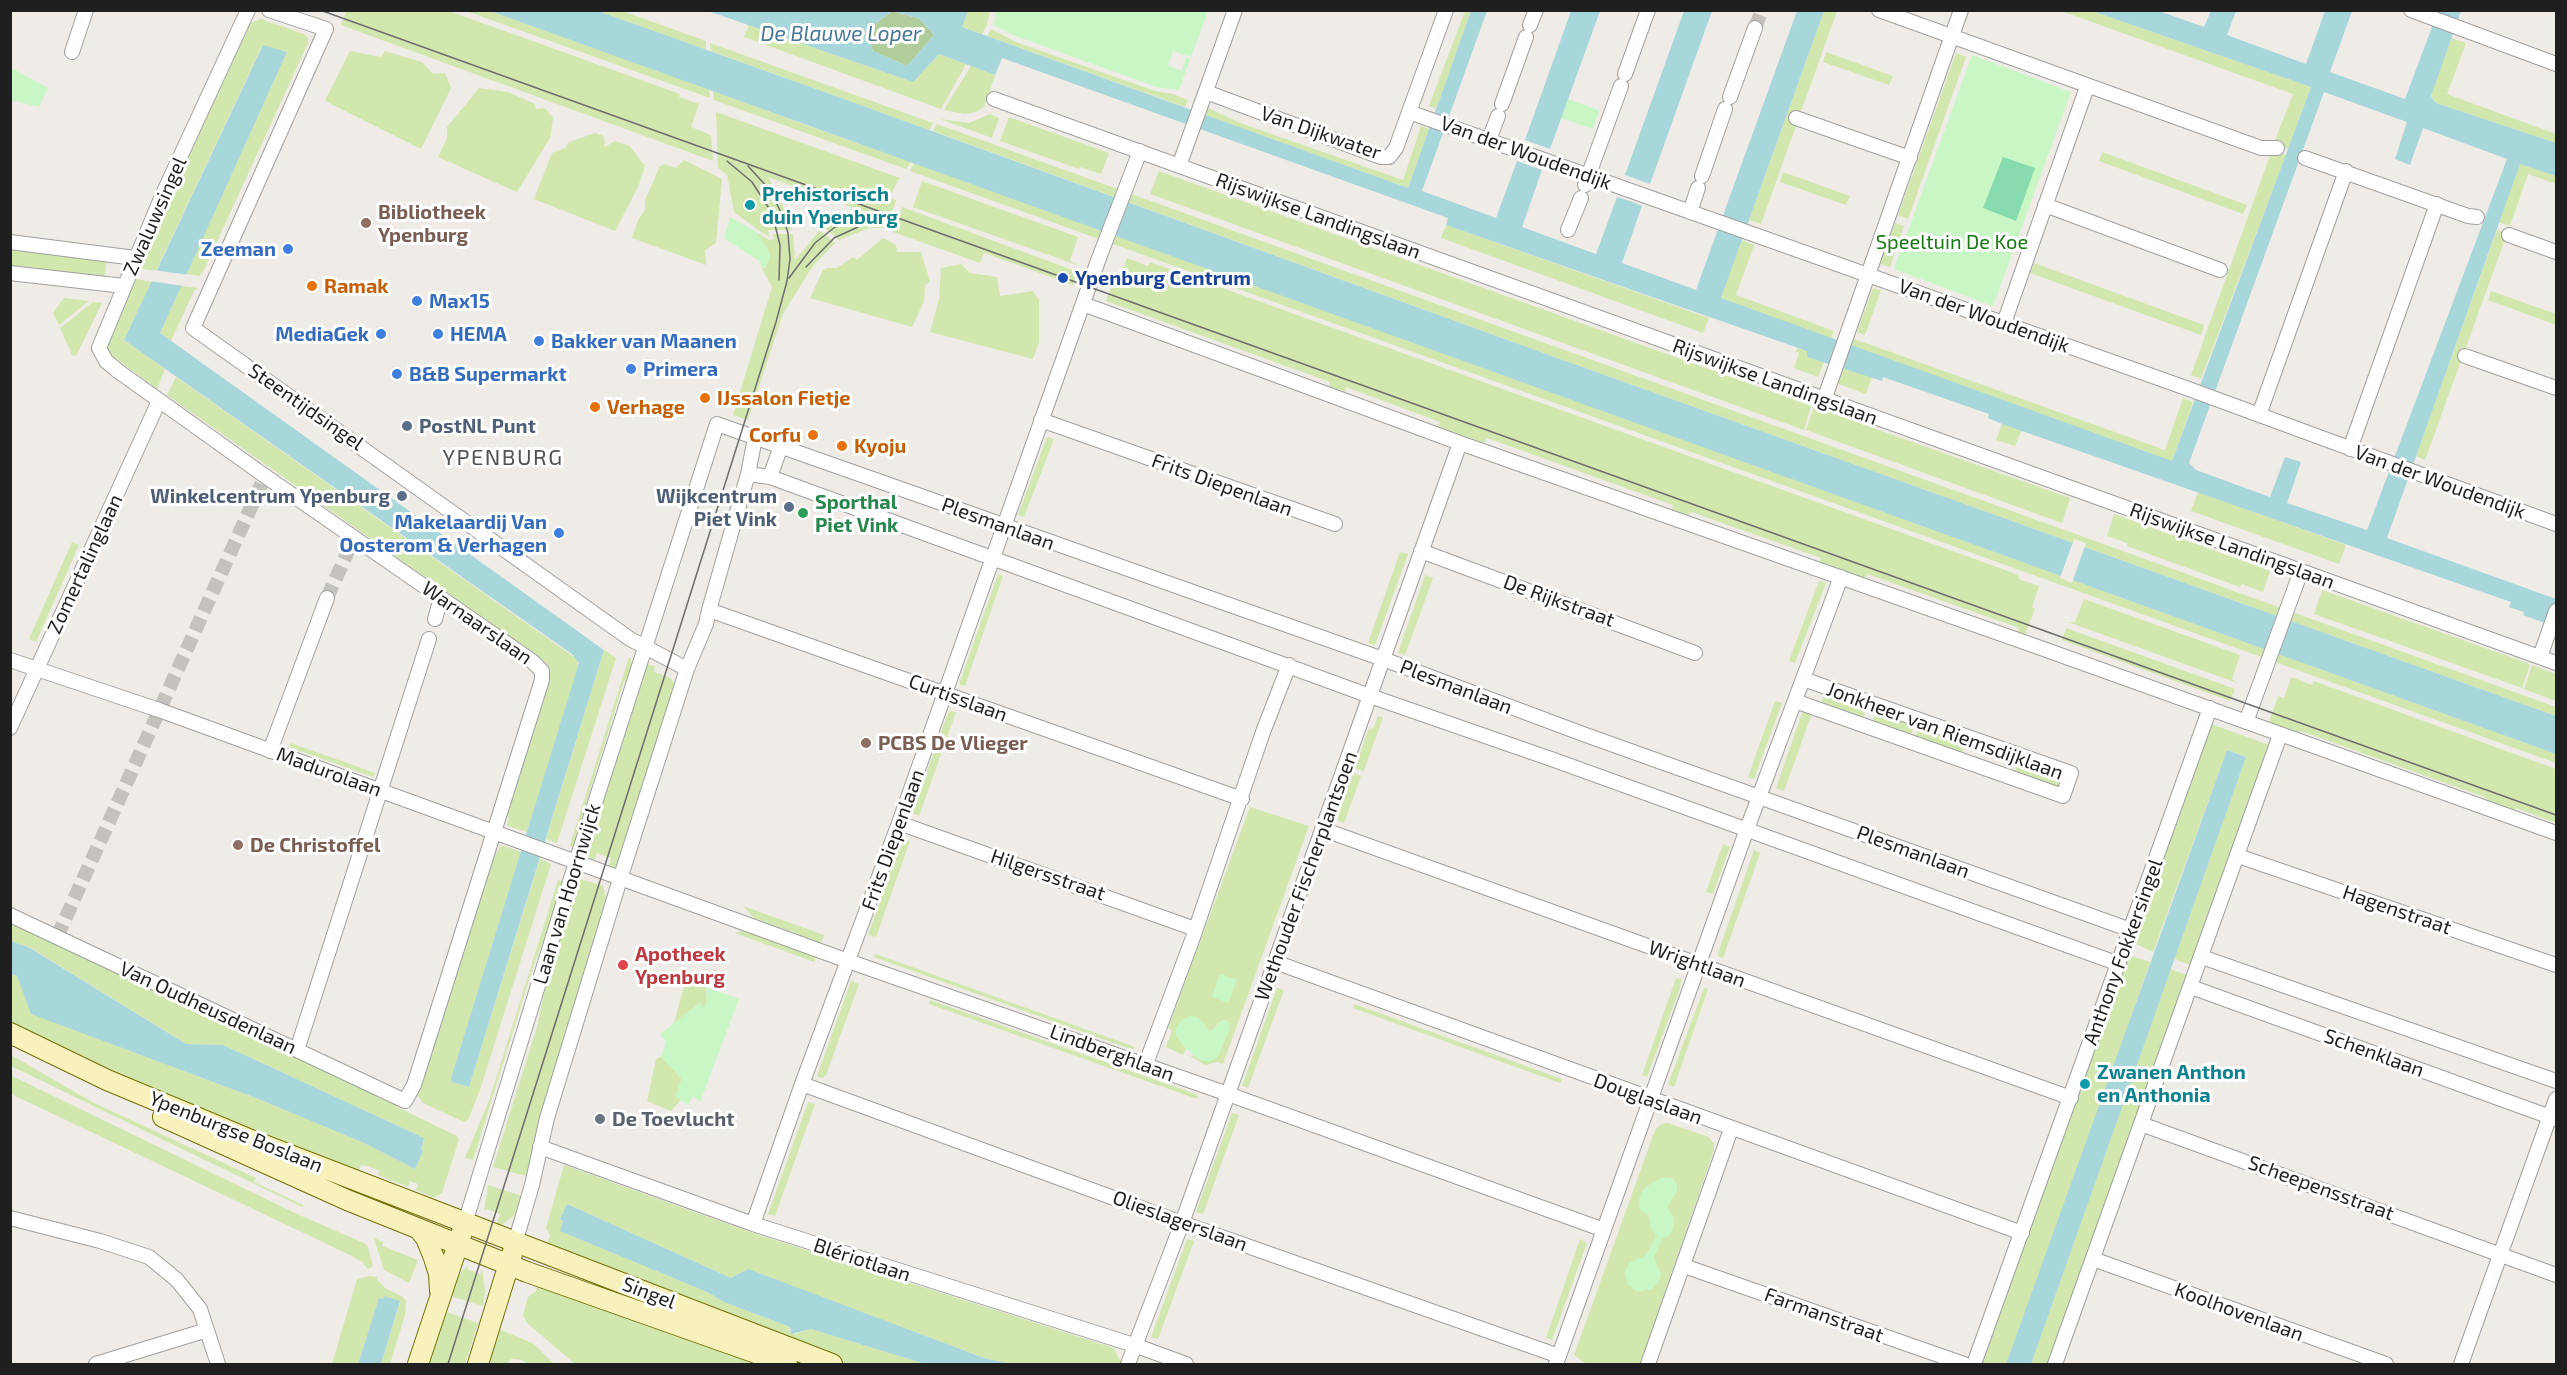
<!DOCTYPE html>
<meta charset="utf-8">
<style>
body{margin:0}
#map{position:relative;width:2567px;height:1375px;overflow:hidden;background:#efebe6;font-family:"Exo 2",sans-serif}
canvas{display:block}
.frame{position:absolute;inset:0;border:12px solid #1f1f1f;pointer-events:none}
</style>
<div id="map">
<canvas width="2567" height="1375"></canvas>
<div class="frame"></div>
</div>
<script>
const c = document.querySelector('canvas').getContext('2d');
c.lineJoin = 'round';
function fill(path, color) {
  c.fillStyle = color;
  c.fill(path, 'evenodd');
}
function shape(rows) {
  const path = new Path2D();
  for (const r of rows) {
    path.moveTo(r[0], r[1]);
    for (let i = 2; i < r.length; i += 2) path.lineTo(r[i], r[i + 1]);
  }
  return path;
}
function stroke(path, color, width, dash) {
  c.strokeStyle = color;
  c.lineWidth = width;
  c.lineCap = dash ? 'butt' : 'round';
  c.setLineDash(dash || []);
  c.stroke(path);
}
function drawText(font, color, halo, rows, align = 'center') {
  c.font = font + ' "Exo 2",sans-serif';
  c.lineWidth = 6;
  c.setLineDash([]);
  c.textBaseline = 'middle';
  c.strokeStyle = halo;
  c.fillStyle = color;
  for (const [text, x, y, turn = 0] of rows) {
    c.save();
    c.translate(x, y);
    c.rotate((+turn || 0) * Math.PI / 180);
    c.textAlign = isNaN(turn) ? turn : align;
    if (halo) c.strokeText(text, 0, 0);
    c.fillText(text, 0, 0);
    c.restore();
  }
}
fill(shape([
 [346,11,449,11,680,94,679,97,699,104,691,127,711,135,713,161,341,25],
 [466,11,490,11,709,89,710,98],
 [598,11,622,11,706,41,706,50],
 [968,11,990,11,987,25,982,34,962,27],
 [1465,11,1471,11,1436,109,1429,106],
 [1824,11,1837,11,1761,224,1749,220],
 [2061,11,2092,11,2311,87,2288,149,2274,143,2293,94],
 [261,19,304,34,308,38,308,43,204,270,200,276,186,274,287,52,262,46,156,271,142,269,140,264,250,23],
 [749,25,913,82,939,54,966,64,941,109,744,37],
 [991,29,1016,42,1155,91,1173,94,1188,100,1185,107,987,36],
 [2451,38,2466,43,2447,94,2556,134,2556,145,2436,103,2431,95],
 [710,43,933,123,929,130,711,51],
 [350,51,381,57,385,51,422,62,433,74,445,73,451,88,421,149,325,101],
 [1826,52,1893,76,1889,85,1823,62],
 [1956,53,1966,57,1908,219,1898,215],
 [971,66,995,75,984,107,976,112,965,114,944,110],
 [479,88,508,92,535,104,536,109,545,108,553,118,550,138,517,192,438,157,447,138,447,127],
 [713,91,803,124,911,162,906,169,714,100],
 [1208,108,1243,124,1403,180,1421,126,1429,129,1408,188,1205,115],
 [716,112,900,178,889,197,896,200,887,228,869,228,839,240,825,228,862,211,768,177,780,198,792,230,768,230,769,237,761,232,734,212,727,175,718,168],
 [990,114,999,118,992,138,940,119,969,123],
 [1009,117,1109,153,1101,174,1080,167,1079,169,1000,141],
 [937,124,2556,707,2556,716,1546,354,933,131],
 [595,133,604,136,605,147,615,141,630,146,645,166,638,187,615,231,534,199,552,153,565,148,569,142],
 [2272,150,2286,155,2201,379,2191,375],
 [2102,152,2247,205,2243,214,2099,161],
 [684,160,722,179,716,243,705,250,706,265,632,238,638,220,645,210,645,200,660,166,665,164,676,168],
 [914,163,2556,754,2556,763,910,171],
 [2520,163,2556,176,2556,184,2528,174,2510,226,2499,222],
 [1159,171,1811,406,1804,430,1150,194],
 [1783,172,1850,196,1846,205,1780,182],
 [922,181,1078,237,1070,261,1080,266,913,207],
 [902,207,1078,272,1073,285,984,253,980,263,893,232],
 [1895,223,1904,226,1890,267,1880,264],
 [1446,225,1709,318,1703,333,1441,238],
 [820,230,835,243,812,267,783,314,748,420,733,415,772,287,762,269,766,267,768,250,756,232,769,240,774,239,773,234,793,234,795,260],
 [2497,230,2507,234,2425,460,2416,456],
 [883,238,896,245,897,252,921,252,930,282,925,285,924,301,912,327,810,298,823,270,827,268,837,268,853,257,857,260],
 [1741,240,1754,245,1736,295,1834,331,1831,339,1721,298],
 [11,246,107,259,104,280,11,268],
 [1127,258,1148,266,1150,262,2019,575,2018,579,2039,586,2032,607,2035,609,2024,637,2017,634,2019,628,1867,574,1864,580,1819,563,1821,558,1691,512,1688,516,1672,510,1673,505,1487,438,1485,443,1438,427,1440,422,1346,387,1344,392,1329,387,1330,382,1106,301,1115,277,1120,279],
 [2034,263,2204,325,2201,335,2030,273],
 [961,264,970,273,997,277,1000,296,1033,291,1039,300,1039,342,1033,359,930,332,939,299,941,268],
 [136,279,152,282,124,340,165,369,157,389,110,354,106,347,132,282],
 [181,286,198,288,194,291,171,341,160,333],
 [1873,288,1881,290,1865,335,1857,332],
 [2491,291,2556,314,2556,325,2488,300],
 [64,298,89,301,59,325,53,313],
 [93,302,102,303,76,356,72,355,60,328],
 [1854,339,2165,450,2183,398,2193,402,2172,462,1851,347],
 [1797,348,1807,351,1807,357,1824,362,1818,377,1794,368,1799,353,1796,352],
 [1842,367,1872,377,1866,394,1836,383],
 [176,377,577,659,579,669,527,832,507,826,509,817,505,815,549,681,549,667,544,661,167,395],
 [1814,407,2070,498,2062,523,1806,430],
 [2005,423,2022,429,2015,446,1996,440,2002,424],
 [1047,437,1054,439,1024,517,1018,515],
 [2198,492,2346,545,2339,564,2191,511],
 [2114,514,2270,571,2263,592,2242,584,2240,587,2127,546,2127,543,2107,536],
 [72,542,79,545,36,642,29,639],
 [1400,552,1408,554,1375,645,1368,643],
 [998,574,1003,576,965,686,959,684],
 [1425,575,1433,578,1405,655,1398,653],
 [1819,581,1826,583,1795,663,1789,661],
 [2322,590,2530,664,2522,688,2314,614],
 [2084,599,2240,655,2232,679,2237,683,2068,622,2075,622],
 [2066,628,2235,689,2230,701,2062,640],
 [604,650,616,658,557,843,546,839],
 [629,657,631,659,632,668,630,683,624,681,577,833,582,835,578,842,571,847,570,845],
 [647,664,655,666,654,672,671,678,675,686,618,867,612,867,609,866,611,858,597,853,594,861,585,854],
 [2532,665,2556,674,2556,701,2524,689],
 [2291,677,2312,685,2314,681,2556,769,2556,823,2516,808,2513,813,2485,803,2487,798,2301,731,2298,736,2268,725,2278,696,2284,698],
 [1825,692,1866,707,1863,718,1821,703],
 [1775,701,1782,703,1754,779,1748,777],
 [1803,710,1812,713,1784,791,1776,788],
 [951,711,956,712,919,816,912,813,948,713],
 [1876,711,1915,724,1911,735,1872,722],
 [1378,716,1383,717,1364,771,1355,768,1369,728,1373,729],
 [2211,724,2272,746,2191,965,2174,959,2246,757,2227,750,2153,952,2132,942],
 [1919,726,1965,743,1962,754,1915,737],
 [291,743,375,773,373,777,289,747],
 [2018,762,2063,778,2059,789,2014,773],
 [1355,774,1361,776,1344,823,1337,820,1351,778],
 [1250,807,1309,826,1223,1064,1217,1062,1205,1065,1190,1056,1194,1055,1201,1060,1230,1028,1227,1021,1222,1020,1210,1032,1203,1023,1176,1036,1186,1049,1183,1055,1166,1047,1172,1030,1168,1028],
 [902,839,910,841,876,937,868,935],
 [1723,844,1730,847,1713,894,1706,892],
 [501,845,521,852,451,1078,452,1082,469,1087,540,859,551,864,480,1090,468,1120,464,1122,423,1103,417,1095,493,852,497,853],
 [1754,850,1760,853,1723,958,1718,956,1719,950],
 [581,879,603,886,605,895,611,897,529,1177,493,1167,537,1027,554,946,574,885,578,886],
 [558,880,567,883,533,967,473,1160,465,1158,490,1098],
 [743,906,824,935,821,943,754,918],
 [10,920,398,1103,397,1107,457,1136,459,1139,442,1193,434,1198,416,1190,418,1184,410,1181,408,1187,378,1175,380,1171,367,1166,361,1165,359,1170,309,1158,11,1030,11,974,17,976,32,1014,256,1098,364,1143,415,1169,423,1151,421,1150,424,1138,223,1045,186,1044,31,948,11,941],
 [749,929,816,954,814,962,735,933],
 [876,954,1135,1047,1133,1050,874,957],
 [2128,955,2150,962,2102,1101,2006,1364,1980,1364,2081,1085,2086,1087,2088,1083,2082,1081],
 [2170,969,2187,975,2050,1364,2031,1364],
 [1676,978,1681,979,1680,988,1647,1077,1642,1075],
 [686,979,706,987,707,1001,705,1010,700,1003,674,1023],
 [851,981,859,984,826,1075,822,1078,817,1076],
 [1277,988,1284,990,1248,1088,1242,1086],
 [1704,988,1708,989,1674,1087,1669,1085,1670,1079],
 [930,1000,1198,1095,1197,1099,929,1004],
 [1354,1004,1562,1079,1560,1083,1353,1008],
 [11,1055,92,1102,256,1178,254,1182,303,1205,302,1207,11,1066],
 [661,1057,682,1079,676,1095,681,1100,671,1111,647,1101,656,1059],
 [10,1075,297,1214,364,1243,368,1247,373,1266,368,1269,362,1262,350,1255,11,1094],
 [808,1102,815,1104,775,1216,768,1214],
 [1232,1113,1239,1115,1203,1214,1196,1212],
 [1668,1123,1709,1137,1714,1144,1714,1150,1640,1364,1586,1364,1574,1355,1655,1130,1661,1124],
 [564,1165,750,1232,1114,1348,1119,1359,1122,1361,1121,1364,1010,1364,984,1358,861,1312,731,1278,567,1204,560,1219,563,1221,561,1231,707,1292,724,1302,790,1327,790,1332,795,1334,811,1329,925,1364,844,1364,769,1336,670,1291,547,1244,550,1235,546,1228],
 [488,1185,525,1197,516,1214,495,1230,500,1214,486,1209,484,1212],
 [374,1238,383,1242,382,1246,418,1260,409,1283,384,1270],
 [1187,1239,1194,1241,1158,1339,1151,1337],
 [1580,1239,1587,1243,1552,1340,1546,1338],
 [468,1265,467,1269,480,1274,482,1269,485,1291,483,1306,447,1295,455,1279],
 [369,1276,378,1277,377,1280,385,1288,403,1297,406,1301,405,1315,390,1364,381,1364,400,1302,379,1298,358,1364,332,1364,357,1279],
 [538,1284,775,1364,575,1364,527,1323,523,1315,528,1297,536,1291],
 [441,1310,478,1323,465,1364,424,1364],
 [499,1329,534,1344,554,1364,528,1364,522,1360,511,1359,507,1364,488,1364]
]), '#d2e7ae');
fill(shape([
 [892,11,920,19,934,35,907,66,873,51,866,31]
]), '#b1cd9c');
fill(shape([
 [996,11,996,10,1208,11,1191,57,1173,51,1168,66,1182,71,1186,58,1190,59,1179,90,1156,87,1013,35,994,25],
 [1972,55,2071,92,1993,306,1894,269],
 [11,68,48,88,39,107,11,100],
 [1568,99,1599,110,1593,129,1561,118],
 [730,217,756,232,768,250,770,257,766,267,762,269,759,261,724,238],
 [1220,974,1237,980,1228,1003,1212,997],
 [706,987,739,999,700,1102,693,1096,688,1105,675,1096,682,1079,661,1057,666,1042,660,1034,700,1003,705,1009,707,1001],
 [1190,1016,1198,1017,1210,1032,1222,1020,1228,1021,1230,1028,1218,1057,1210,1062,1201,1060,1186,1049,1176,1036,1175,1028,1182,1020],
 [1664,1177,1673,1178,1677,1185,1677,1192,1667,1206,1674,1219,1673,1228,1670,1235,1662,1239,1654,1257,1661,1274,1659,1282,1652,1289,1637,1292,1628,1285,1625,1273,1629,1263,1646,1255,1656,1236,1651,1228,1649,1215,1641,1211,1639,1204,1640,1195,1645,1187]
]), '#c8f7c5');
fill(shape([
 [2003,157,2035,168,2016,221,1983,208]
]), '#87dbaf');
fill(shape([
 [490,11,598,11,830,94,1546,354,2556,716,2556,754],
 [708,11,968,11,962,27,1408,188,1471,11,1487,11,1422,191,1496,218,1517,161,1542,170,1522,227,1596,254,1617,197,1630,201,1642,206,1622,263,1696,290,1797,11,1824,11,1721,298,2172,461,2311,87,2092,11,2159,11,2204,27,2211,11,2236,11,2227,35,2306,64,2325,11,2352,11,2330,72,2405,99,2438,11,2461,11,2431,96,2436,103,2556,143,2556,176,2520,164,2387,538,2556,599,2556,627,2523,615,2524,612,2509,607,2511,602,2002,424,1988,418,1989,414,1883,377,1882,381,1807,357,1807,351,1446,225,1448,218,1002,58,995,75,939,54,913,82],
 [892,11,920,19,934,35,907,66,873,51,866,31],
 [2324,92,2407,122,2395,159,2410,165,2423,128,2507,159,2367,530,2287,503,2301,462,2285,457,2270,497,2196,470,2189,463],
 [1571,11,1600,11,1550,149,1525,140],
 [1684,11,1712,11,1650,184,1625,175],
 [263,45,287,52,160,333,604,650,469,1087,452,1082,451,1078,579,663,572,654,124,340],
 [2227,750,2246,757,2031,1364,2006,1364],
 [11,941,30,948,186,1044,223,1045,424,1138,421,1150,423,1151,415,1169,364,1143,256,1098,31,1014,17,976,11,974],
 [567,1204,731,1278,748,1269,984,1358,1010,1364,925,1364,811,1329,791,1334,790,1327,724,1302,707,1292,560,1231,563,1221,560,1219],
 [384,1296,400,1301,381,1364,358,1364,379,1298,383,1299]
]), '#a8d7db');
fill(shape([
 [153,270,189,275,184,286,149,281],
 [2074,539,2086,543,2072,583,2060,578]
]), '#efebe6');
stroke(shape([
 [1755,28,1760,15],
 [327,598,354,538],
 [57,937,265,476]
]), '#c5c2be', 14, [14, 7]);
const street = shape([
 [269,10,326,29,193,328,630,639,687,669],
 [1879,10,2261,148,2277,148],
 [2411,10,2556,64],
 [1530,25,1536,10],
 [72,52,86,10],
 [1625,74,1648,10],
 [1206,92,1381,157,1389,157,1396,148,1446,10],
 [1730,97,1755,28],
 [994,99,2556,663],
 [1502,104,1526,37],
 [1409,112,2186,388,2556,524],
 [1796,118,1910,158],
 [1489,140,1498,116],
 [2305,158,2468,216,2477,217],
 [1179,166,1235,10],
 [1702,176,1725,109],
 [1585,185,1621,86],
 [2045,205,2220,270],
 [1690,212,1698,188],
 [1568,230,1581,198],
 [2509,235,2556,252],
 [10,242,135,258],
 [10,273,124,286],
 [1083,304,1460,443,2038,647,2556,833],
 [2004,323,2087,87],
 [2465,356,2556,388],
 [1824,400,1961,10],
 [2259,415,2346,171],
 [1041,420,1335,524],
 [2350,449,2437,204],
 [748,474,770,477,1370,696,1554,760,2119,964],
 [770,477,781,446],
 [1421,551,1695,653],
 [709,610,1242,799],
 [435,619,441,598],
 [2540,657,2556,611],
 [10,660,159,710,848,961,1228,1094,1604,1230],
 [1795,701,2063,796,2071,773,1803,679],
 [2246,722,2301,571],
 [10,728,159,401],
 [270,751,327,598],
 [899,823,1195,929],
 [1322,829,2071,1098],
 [2238,856,2556,965],
 [10,915,405,1101,414,1085,542,680,542,671,532,661,265,476,118,371,106,361,99,348,162,196,248,10],
 [2202,957,2556,1081],
 [1275,962,2022,1233],
 [2191,987,2556,1119],
 [297,1050,429,639],
 [1145,1066,1191,943,1263,732,1289,665],
 [802,1084,1182,1223,1559,1356],
 [2141,1124,2556,1275],
 [540,1147,753,1224,1134,1345,1186,1364],
 [10,1218,100,1241,149,1257,177,1280,200,1309,218,1364],
 [465,1223,576,862,717,424,1383,659,1583,734,2131,930],
 [753,1224,802,1084,899,823,1099,258,1140,151],
 [515,1243,532,1185,547,1118,621,876,687,669,706,624,709,610,748,474,755,438],
 [2093,1259,2386,1364],
 [1684,1266,1964,1364],
 [96,1364,207,1330],
 [1128,1364,1182,1223,1460,443],
 [1556,1364,1747,829,1841,577],
 [1648,1364,1731,1129],
 [1974,1364,2210,708],
 [2055,1364,2280,735],
 [2461,1364,2556,1099]
]);
const secondary = shape([
 [10,1033,107,1080,246,1138,832,1364],
 [163,1117,347,1200,527,1272,787,1364],
 [419,1229,426,1238,434,1258,439,1274,440,1291],
 [418,1364,462,1232],
 [478,1364,512,1254]
]);
stroke(street, '#a0a0a0', 16);
stroke(secondary, '#736f09', 22);
stroke(street, '#fff', 14);
stroke(secondary, '#f7f2bc', 20);
stroke(shape([
 [320,10,2556,815],
 [727,161,752,182,772,213,780,245,779,280],
 [806,267,834,238,858,227],
 [789,278,815,243,835,227,861,217,880,214],
 [448,1364,776,322,787,281,790,259,788,233,782,214,769,189,748,166]
]), '#6d6d6d', 1.5);
for (const [x, y, r, color] of [
 [750,205,6,"#0f9aa8"],
 [366,223,6,"#8d6e63"],
 [288,249,6,"#3f7fe0"],
 [1063,278,6,"#1a4fb4"],
 [312,286,6,"#e8710a"],
 [417,301,6,"#3f7fe0"],
 [381,334,6,"#3f7fe0"],
 [438,334,6,"#3f7fe0"],
 [539,341,6,"#3f7fe0"],
 [631,369,6,"#3f7fe0"],
 [397,374,6,"#3f7fe0"],
 [705,398,6,"#e8710a"],
 [595,407,6,"#e8710a"],
 [407,426,6,"#5c6f8a"],
 [813,435,6,"#e8710a"],
 [842,446,6,"#e8710a"],
 [402,496,6,"#5c6f8a"],
 [789,507,6,"#5c6f8a"],
 [803,513,6,"#2e9e5b"],
 [559,533,6,"#3f7fe0"],
 [866,743,6,"#8d6e63"],
 [238,845,6,"#8d6e63"],
 [623,965,6,"#e0444e"],
 [2085,1084,6,"#0f9aa8"],
 [600,1119,6,"#6b7280"]
]) {
  const dot = new Path2D();
  dot.arc(x, y, r, 0, 2 * Math.PI);
  c.fillStyle = color;
  c.fill(dot);
  stroke(dot, '#fff', 2);
}
drawText('20px', '#1f1f1f', '#fff', [
 ["Van Dijkwater",1321,133,19],
 ["Van der Woudendijk",1526,153,20],
 ["Zwaluwsingel",155,216,-66],
 ["Rijswijkse Landingslaan",1318,216,20],
 ["Van der Woudendijk",1984,316,20],
 ["Rijswijkse Landingslaan",1775,382,20],
 ["Steentijdsingel",306,407,35],
 ["Van der Woudendijk",2440,482,20],
 ["Frits Diepenlaan",1222,485,20],
 ["Plesmanlaan",998,524,20],
 ["Rijswijkse Landingslaan",2232,546,20],
 ["Zomertalinglaan",85,564,-65],
 ["De Rijkstraat",1559,601,20],
 ["Warnaarslaan",477,623,35],
 ["Plesmanlaan",1456,687,21],
 ["Curtisslaan",958,698,20],
 ["Jonkheer van Riemsdijklaan",1945,731,20],
 ["Madurolaan",329,772,20],
 ["Frits Diepenlaan",893,840,-70],
 ["Plesmanlaan",1913,852,20],
 ["Hilgersstraat",1048,875,19],
 ["Wethouder Fischerplantsoen",1306,876,-70],
 ["Laan van Hoornwijck",567,894,-73],
 ["Hagenstraat",2397,910,19],
 ["Anthony Fokkersingel",2123,952,-70],
 ["Wrightlaan",1697,964,20],
 ["Van Oudheusdenlaan",208,1008,25],
 ["Lindberghlaan",1112,1053,20],
 ["Schenklaan",2374,1053,20],
 ["Douglaslaan",1648,1099,20],
 ["Ypenburgse Boslaan",236,1132,22],
 ["Scheepensstraat",2321,1188,20],
 ["Olieslagerslaan",1180,1221,20],
 ["Blériotlaan",862,1260,18],
 ["Singel",649,1293,21],
 ["Koolhovenlaan",2239,1312,20],
 ["Farmanstraat",1824,1315,20]
]);
drawText('bold 20px', '#0d838f', '#fff', [
 ["Prehistorisch",762,194],
 ["duin Ypenburg",762,217],
 ["Zwanen Anthon",2097,1072],
 ["en Anthonia",2097,1095]
], 'left');
drawText('bold 20px', '#785e54', '#fff', [
 ["Bibliotheek",378,212],
 ["Ypenburg",378,235],
 ["PCBS De Vlieger",878,743],
 ["De Christoffel",250,845]
], 'left');
drawText('20px', '#167a10', '#fff', [
 ["Speeltuin De Koe",1952,242]
]);
drawText('bold 20px', '#366cbe', '#fff', [
 ["Zeeman",276,249,"right"],
 ["Max15",429,301],
 ["MediaGek",369,334,"right"],
 ["HEMA",450,334],
 ["Bakker van Maanen",551,341],
 ["Primera",643,369],
 ["B&B Supermarkt",409,374],
 ["Makelaardij Van",547,522,"right"],
 ["Oosterom & Verhagen",547,545,"right"]
], 'left');
drawText('bold 20px', '#164399', '#fff', [
 ["Ypenburg Centrum",1075,278]
], 'left');
drawText('bold 20px', '#c56008', '#fff', [
 ["Ramak",324,286],
 ["IJssalon Fietje",717,398],
 ["Verhage",607,407],
 ["Corfu",801,435,"right"],
 ["Kyoju",854,446]
], 'left');
drawText('bold 20px', '#4e5e75', '#fff', [
 ["PostNL Punt",419,426,"left"],
 ["Winkelcentrum Ypenburg",390,496],
 ["Wijkcentrum",777,496],
 ["Piet Vink",777,519]
], 'right');
drawText('bold 20px', '#27864d', '#fff', [
 ["Sporthal",815,502],
 ["Piet Vink",815,525]
], 'left');
drawText('bold 20px', '#be3a42', '#fff', [
 ["Apotheek",635,954],
 ["Ypenburg",635,977]
], 'left');
drawText('bold 20px', '#5b616d', '#fff', [
 ["De Toevlucht",612,1119]
], 'left');
drawText('italic 21px', '#467894', '#fff', [
 ["De Blauwe Loper",841,34]
]);
c.letterSpacing = '1.5px';
drawText('22px', '#525252', '#fff', [
 ["YPENBURG",503,458]
]);
c.letterSpacing = '0px';
</script>
